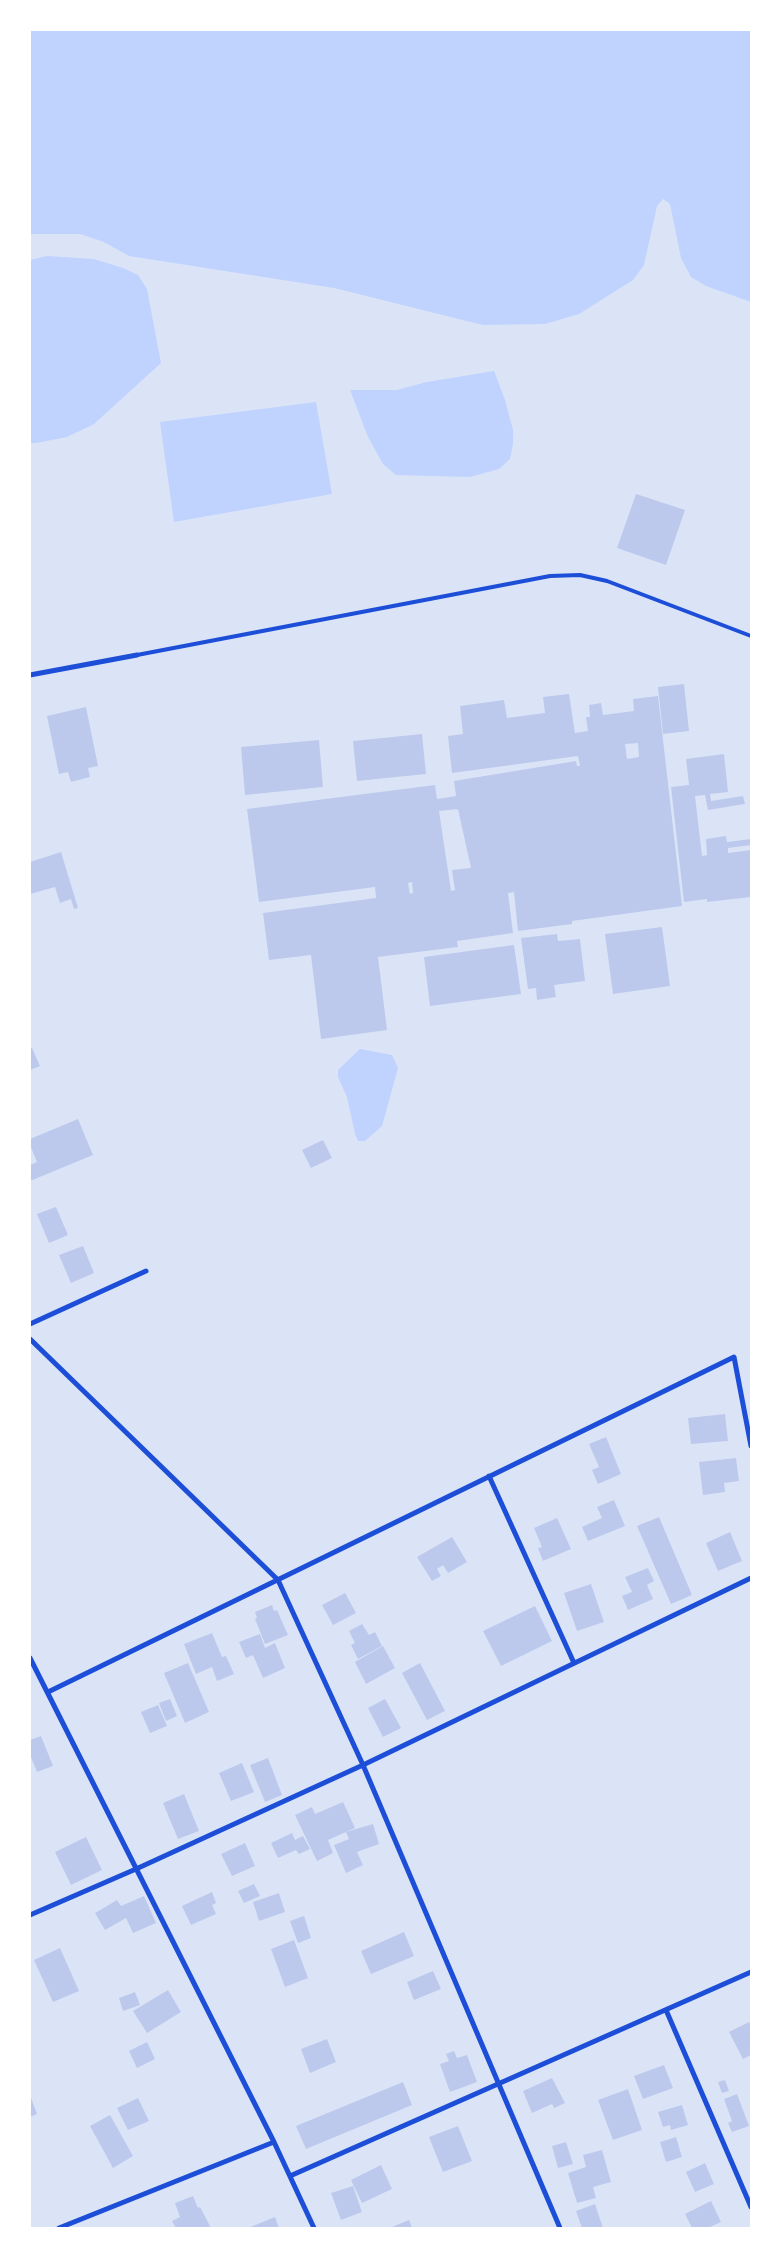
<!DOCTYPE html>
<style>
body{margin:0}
#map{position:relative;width:781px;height:2258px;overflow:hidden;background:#f2f2f2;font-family:"Zilla Slab",serif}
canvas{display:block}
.frame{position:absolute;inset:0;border:31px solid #fff;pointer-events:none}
</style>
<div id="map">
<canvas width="781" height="2258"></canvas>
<div class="frame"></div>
</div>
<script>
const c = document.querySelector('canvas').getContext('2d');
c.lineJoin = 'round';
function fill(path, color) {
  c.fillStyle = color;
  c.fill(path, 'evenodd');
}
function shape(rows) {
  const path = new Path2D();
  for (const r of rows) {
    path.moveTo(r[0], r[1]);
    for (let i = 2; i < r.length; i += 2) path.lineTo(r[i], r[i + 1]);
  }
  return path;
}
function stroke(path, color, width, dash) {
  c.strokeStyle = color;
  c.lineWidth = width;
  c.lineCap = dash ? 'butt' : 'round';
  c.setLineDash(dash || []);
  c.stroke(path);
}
fill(shape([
 [93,30,751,30,751,2228,30,2228,30,55]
]), '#dbe4f7');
fill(shape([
 [30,30,751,30,751,302,706,286,691,277,681,258,670,204,663,199,657,206,644,265,633,280,579,314,545,324,483,325,334,288,129,256,104,242,80,234,30,234],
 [47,256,94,259,123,268,138,275,147,289,161,363,94,424,67,437,36,443,30,443,30,260],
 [494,371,505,400,513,430,513,444,510,459,499,469,470,477,396,475,383,464,368,437,350,390,397,390,427,382],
 [316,402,332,494,174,522,160,422],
 [360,1049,392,1055,398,1068,382,1126,365,1141,358,1141,355,1134,347,1097,338,1077,338,1070]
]), '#bfd3fe');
fill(shape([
 [636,494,685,510,666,565,617,548],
 [684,684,689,731,663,734,658,687],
 [569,694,575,733,588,731,586,717,590,717,589,705,601,703,603,715,634,711,633,699,658,696,682,906,572,921,572,924,518,931,514,892,508,893,513,933,457,941,458,947,378,957,387,1030,321,1039,311,955,269,960,263,913,376,898,375,887,259,902,247,809,435,785,437,799,456,796,454,781,576,761,577,766,580,766,578,756,452,773,448,736,463,734,460,706,504,700,507,718,545,713,543,697],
 [638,743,639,757,627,759,625,744],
 [456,800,471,868,452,870,455,890,451,891,439,811,458,809],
 [412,882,413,893,410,894,408,883],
 [86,707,98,766,88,768,90,777,71,782,68,772,59,774,47,716],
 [422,734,426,774,357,781,353,741],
 [319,740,323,787,245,795,241,747],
 [724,754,728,792,710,794,711,801,743,796,745,804,708,810,705,795,695,796,702,856,707,855,706,839,726,836,727,842,751,839,751,845,728,848,728,853,751,850,751,897,707,902,707,899,684,902,671,787,689,785,686,759],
 [61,852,78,908,74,909,71,899,60,903,55,887,30,894,30,862],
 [662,927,670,986,613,994,605,934],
 [557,934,558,941,580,939,585,981,554,985,556,997,537,1000,536,988,528,989,521,938],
 [514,945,521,994,430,1006,424,957],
 [30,1048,32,1048,40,1066,30,1070],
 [78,1119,93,1155,30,1181,30,1165,37,1162,30,1145,30,1139],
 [323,1140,332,1158,311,1168,302,1150],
 [56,1207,68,1235,49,1243,37,1214],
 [83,1246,94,1273,71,1283,59,1255],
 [725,1414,728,1441,691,1444,688,1418],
 [606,1437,621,1474,598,1484,592,1470,599,1467,589,1444],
 [736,1458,739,1481,724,1483,725,1492,703,1495,699,1462],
 [614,1500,625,1526,588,1541,582,1527,602,1518,597,1507],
 [659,1517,692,1595,671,1604,637,1526],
 [557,1518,571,1549,543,1561,538,1548,542,1547,534,1528],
 [730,1532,742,1561,718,1571,706,1543],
 [452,1537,467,1562,448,1573,443,1565,437,1569,441,1576,432,1581,417,1557],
 [648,1568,654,1581,647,1585,653,1599,628,1610,622,1596,632,1592,625,1577],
 [591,1584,604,1622,577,1631,564,1593],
 [345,1593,356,1613,333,1625,322,1605],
 [272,1605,274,1611,277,1610,288,1635,265,1644,255,1619,257,1618,255,1612],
 [535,1606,552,1641,501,1666,483,1631],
 [362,1624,369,1635,375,1632,382,1646,358,1659,351,1645,355,1643,349,1631],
 [212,1633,222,1657,226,1656,234,1674,217,1681,212,1667,196,1674,184,1644],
 [260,1634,265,1648,275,1643,285,1668,263,1678,253,1655,246,1658,239,1642],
 [383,1646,395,1668,366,1684,355,1662],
 [188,1663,209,1712,185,1723,164,1673],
 [420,1663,445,1711,427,1720,402,1673],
 [170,1699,177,1716,166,1721,159,1703],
 [385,1699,401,1728,383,1737,368,1708],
 [158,1705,167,1726,150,1733,141,1712],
 [41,1736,53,1766,37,1772,30,1755,30,1740],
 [268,1758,282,1795,265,1802,250,1765],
 [242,1763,254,1792,231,1801,219,1773],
 [184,1794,199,1831,178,1839,163,1803],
 [343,1802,355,1828,328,1840,333,1853,317,1861,295,1815,312,1807,315,1814],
 [373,1824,379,1844,357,1852,363,1865,346,1873,334,1845,349,1839,346,1832],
 [292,1833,295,1840,303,1836,310,1849,299,1854,296,1850,278,1858,271,1843],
 [86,1837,102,1870,71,1885,55,1852],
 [245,1843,255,1866,232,1876,221,1854],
 [254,1884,260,1896,244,1903,238,1891],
 [212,1892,216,1903,212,1905,216,1914,191,1925,182,1906],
 [279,1893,285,1912,259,1921,253,1902],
 [144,1896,156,1923,133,1933,126,1918,105,1930,95,1913,117,1900,121,1906],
 [304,1916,311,1938,298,1943,290,1921],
 [404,1932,414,1956,371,1974,361,1951],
 [294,1940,308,1978,285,1987,271,1949],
 [60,1948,79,1991,53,2002,34,1960],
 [433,1971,441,1989,414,2000,407,1982],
 [168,1990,181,2012,147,2033,133,2011],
 [135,1992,140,2005,123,2011,119,1998],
 [749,2022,751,2026,751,2055,743,2059,729,2032],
 [327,2039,336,2062,310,2073,301,2049],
 [147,2042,155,2059,137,2068,129,2051],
 [454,2051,457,2058,467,2055,477,2082,450,2092,440,2064,449,2061,446,2054],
 [664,2065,673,2088,643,2099,634,2076],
 [552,2078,565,2103,554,2108,552,2104,532,2113,523,2091],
 [725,2080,729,2091,722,2093,718,2082],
 [403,2082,412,2105,306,2149,296,2126],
 [628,2089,642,2130,613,2140,598,2100],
 [737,2094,749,2126,732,2132,728,2123,732,2121,724,2099],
 [30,2095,37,2114,30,2117],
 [138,2098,149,2121,128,2130,117,2108],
 [682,2105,688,2125,671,2130,670,2125,663,2127,658,2112],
 [110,2115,133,2156,113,2168,90,2126],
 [458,2126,472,2161,443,2172,429,2137],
 [676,2137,682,2157,666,2162,660,2142],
 [566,2142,573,2164,558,2168,552,2146],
 [602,2150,611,2182,593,2187,596,2198,577,2203,568,2173,586,2167,583,2155],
 [705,2163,714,2184,695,2192,686,2172],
 [381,2165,392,2189,362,2203,351,2180],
 [353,2186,362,2212,341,2220,331,2193],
 [193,2196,198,2208,200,2207,211,2228,176,2228,172,2221,180,2217,175,2203],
 [711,2201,721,2222,708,2228,692,2228,685,2214],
 [595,2204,603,2228,582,2228,576,2211],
 [275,2217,279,2228,248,2228],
 [409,2220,412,2228,393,2228,392,2227]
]), '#bdc9ec');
stroke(shape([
 [137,655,550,576,580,575,607,581,751,636]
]), '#1d4ed8', 4);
stroke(shape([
 [30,675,137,655],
 [30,1324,146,1271],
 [30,1339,278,1580,363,1765,560,2228],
 [489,1476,574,1663],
 [30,1658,274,2142,314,2228],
 [48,1692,734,1357,751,1446],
 [30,1915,136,1869,363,1765,751,1578],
 [666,2010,751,2207],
 [290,2176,751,1972],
 [59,2228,274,2142]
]), '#1d4ed8', 5);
</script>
